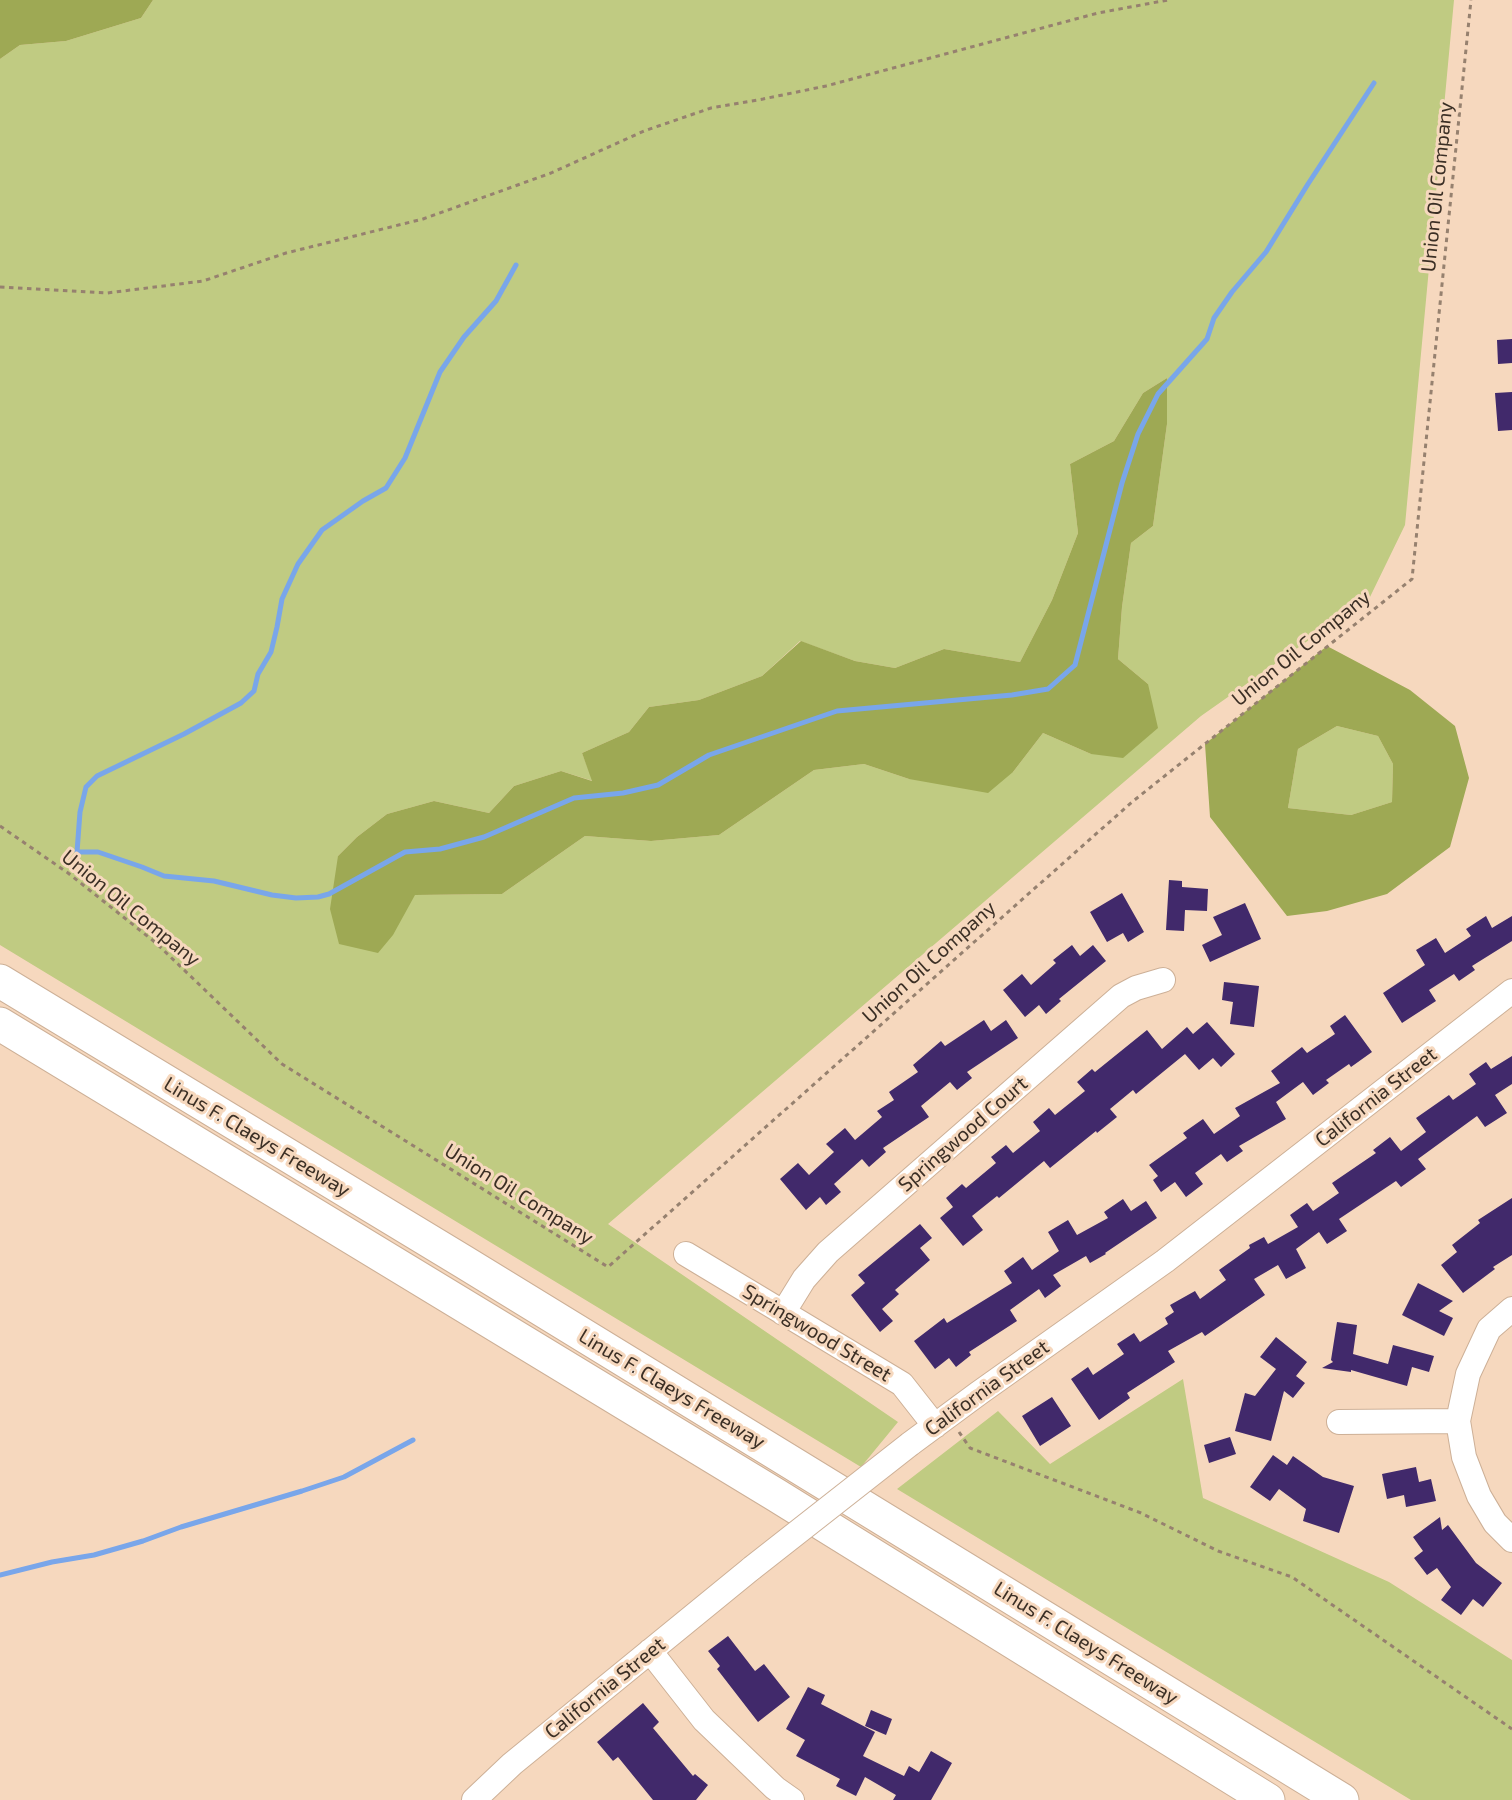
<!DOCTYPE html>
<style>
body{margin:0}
canvas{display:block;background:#f6d8be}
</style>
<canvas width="1512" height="1800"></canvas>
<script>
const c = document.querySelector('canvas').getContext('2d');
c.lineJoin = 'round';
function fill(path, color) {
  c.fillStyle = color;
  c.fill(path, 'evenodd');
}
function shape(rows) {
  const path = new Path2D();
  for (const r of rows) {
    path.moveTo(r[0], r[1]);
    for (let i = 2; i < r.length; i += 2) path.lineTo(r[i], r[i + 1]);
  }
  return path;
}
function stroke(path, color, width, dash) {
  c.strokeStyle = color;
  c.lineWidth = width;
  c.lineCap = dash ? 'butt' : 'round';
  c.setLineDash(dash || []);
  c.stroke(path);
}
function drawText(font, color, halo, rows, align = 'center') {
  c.font = font + ' "Exo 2",sans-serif';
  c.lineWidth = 6;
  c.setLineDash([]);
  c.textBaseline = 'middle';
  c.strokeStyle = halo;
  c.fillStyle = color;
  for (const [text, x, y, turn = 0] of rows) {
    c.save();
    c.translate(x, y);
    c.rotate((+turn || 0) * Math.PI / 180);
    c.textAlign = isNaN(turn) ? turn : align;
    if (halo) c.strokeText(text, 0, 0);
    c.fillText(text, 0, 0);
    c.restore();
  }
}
fill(shape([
 [153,0,1454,0,1405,525,1370,597,1201,716,608,1224,898,1422,861,1467,0,945,0,59,20,45,66,41,141,18],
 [1167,378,1167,424,1153,526,1131,543,1122,607,1118,659,1148,684,1091,754,1043,733,1013,772,909,779,864,764,814,770,719,835,651,841,585,836,502,894,415,895,338,856,357,837,387,814,434,801,489,813,514,786,561,771,593,781,582,753,629,732,649,707,699,700,762,676,800,641,855,661,895,668,944,649,1020,662,1052,600,1078,533,1070,464,1114,441,1143,393],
 [1337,726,1378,736,1393,764,1392,802,1351,815,1288,808,1298,749],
 [1183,1379,1203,1498,1389,1582,1512,1660,1512,1800,1411,1800,897,1489,998,1411,1050,1464]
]), '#c0cb82');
fill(shape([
 [0,0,153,0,141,18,66,41,20,45,0,59],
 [1167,378,1167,424,1153,526,1131,543,1122,607,1118,659,1148,684,1158,728,1123,758,1091,754,1043,733,1013,772,988,793,909,779,864,764,814,770,719,835,651,841,585,836,502,894,415,895,393,935,378,953,339,944,330,909,338,856,357,837,387,814,434,801,489,813,514,786,561,771,592,781,582,753,629,732,649,707,699,700,762,676,801,641,855,661,895,668,944,649,1020,662,1052,600,1078,533,1070,464,1114,441,1143,393],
 [1327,646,1410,690,1455,726,1469,778,1450,847,1387,894,1327,911,1287,916,1210,817,1205,744],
 [1337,726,1378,736,1393,764,1392,802,1351,815,1288,808,1298,749]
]), '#9ea954');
stroke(shape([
 [516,265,496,301,464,337,440,372,405,458,386,488,363,501,322,530,298,564,282,599,277,627,271,652,258,674,254,691,241,703,184,734,97,776,86,787,80,812,77,852,98,852,142,867,164,876,214,881,272,895,296,898,318,897,329,894,405,852,440,849,484,837,574,798,623,793,658,785,709,755,837,711,1012,695,1048,689,1075,665,1122,483,1138,434,1158,394,1207,339,1214,318,1232,292,1266,252,1308,184,1374,83],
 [0,1575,52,1562,94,1555,143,1541,181,1527,302,1491,344,1477,413,1440]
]), '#79a6ea', 5);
fill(shape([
 [1512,339,1512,363,1498,364,1497,340],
 [1512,392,1512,430,1498,431,1495,393],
 [1169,880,1182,881,1182,887,1208,889,1207,911,1185,910,1184,931,1166,930],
 [1122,893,1144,932,1128,942,1123,933,1107,942,1090,912],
 [1245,903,1261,939,1210,962,1202,945,1222,935,1213,917],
 [1486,916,1492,928,1512,916,1512,941,1472,966,1475,970,1459,981,1454,974,1429,990,1436,1001,1402,1023,1383,993,1425,965,1416,950,1436,938,1445,953,1471,936,1466,929],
 [1072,945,1080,956,1093,945,1106,961,1059,999,1061,1001,1046,1014,1039,1005,1025,1017,1003,990,1022,974,1031,985,1056,963,1053,960],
 [1224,982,1259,986,1254,1027,1230,1024,1233,1002,1222,1000],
 [1345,1015,1372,1052,1351,1067,1349,1064,1326,1080,1329,1083,1313,1095,1303,1082,1276,1102,1286,1119,1239,1146,1243,1151,1227,1162,1221,1154,1195,1173,1203,1184,1186,1197,1175,1182,1161,1192,1153,1180,1158,1176,1149,1165,1187,1138,1183,1133,1203,1119,1214,1134,1240,1116,1235,1108,1280,1083,1271,1071,1302,1047,1307,1053,1335,1034,1330,1026],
 [984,1020,991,1031,1006,1020,1018,1038,967,1072,972,1078,957,1090,950,1082,921,1106,929,1117,883,1148,886,1152,869,1167,862,1159,834,1184,841,1192,826,1205,820,1197,806,1210,780,1179,798,1163,809,1175,834,1152,826,1144,845,1128,855,1140,882,1117,877,1111,894,1100,889,1092,918,1072,913,1065,941,1041,945,1046],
 [1207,1022,1235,1054,1221,1067,1213,1058,1199,1070,1185,1054,1136,1094,1133,1090,1110,1109,1117,1117,1097,1133,1096,1131,1050,1168,1044,1161,999,1198,997,1196,972,1216,983,1230,963,1246,940,1218,953,1207,946,1198,962,1184,966,1188,996,1163,991,1157,1006,1145,1013,1153,1040,1131,1033,1122,1049,1108,1055,1115,1085,1091,1077,1082,1092,1069,1095,1072,1147,1030,1162,1049,1187,1027,1193,1034],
 [1512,1056,1512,1084,1495,1095,1507,1113,1485,1127,1477,1116,1418,1159,1426,1169,1401,1187,1396,1181,1339,1219,1347,1231,1327,1244,1319,1232,1296,1249,1306,1268,1286,1279,1278,1265,1254,1279,1265,1295,1205,1336,1202,1332,1168,1351,1175,1362,1127,1393,1130,1398,1099,1420,1071,1379,1088,1367,1093,1375,1124,1354,1117,1344,1134,1333,1140,1342,1168,1324,1165,1318,1174,1312,1170,1305,1195,1291,1200,1299,1226,1280,1219,1270,1250,1248,1249,1245,1264,1237,1268,1244,1298,1227,1290,1215,1307,1203,1313,1211,1339,1193,1332,1183,1376,1153,1373,1150,1390,1137,1401,1151,1426,1132,1416,1118,1449,1095,1453,1100,1476,1084,1469,1074,1486,1062,1491,1069],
 [1512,1198,1512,1255,1493,1267,1495,1269,1463,1293,1441,1265,1457,1252,1452,1245,1480,1223,1478,1220],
 [1123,1199,1131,1211,1146,1201,1157,1218,1105,1253,1106,1254,1090,1263,1086,1256,1053,1275,1061,1286,1045,1298,1039,1289,1010,1310,1017,1321,969,1352,971,1355,956,1367,949,1358,935,1369,914,1341,944,1318,947,1323,1012,1283,1004,1271,1023,1257,1032,1270,1059,1251,1048,1232,1068,1220,1077,1235,1108,1218,1104,1212],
 [920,1224,932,1238,920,1248,930,1260,895,1290,899,1294,882,1309,893,1321,880,1332,851,1295,865,1283,858,1275],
 [1418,1283,1453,1301,1439,1311,1453,1318,1444,1336,1402,1315],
 [1337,1322,1357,1325,1353,1354,1388,1364,1393,1345,1434,1356,1429,1372,1412,1367,1407,1386,1351,1370,1351,1372,1322,1368,1333,1362,1331,1360],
 [1276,1337,1307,1362,1296,1376,1305,1383,1293,1398,1284,1391,1271,1441,1235,1431,1245,1393,1255,1396,1276,1369,1260,1357],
 [1052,1397,1071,1426,1040,1446,1022,1416],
 [1230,1437,1236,1454,1209,1463,1204,1445],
 [1273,1455,1287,1465,1293,1456,1323,1477,1354,1486,1339,1533,1303,1521,1306,1509,1279,1489,1270,1501,1250,1487],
 [1416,1467,1419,1482,1431,1479,1436,1501,1406,1507,1404,1495,1387,1499,1382,1474],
 [1440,1517,1442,1530,1448,1525,1476,1563,1502,1583,1483,1607,1473,1599,1461,1615,1441,1600,1451,1587,1437,1568,1427,1575,1414,1558,1423,1551,1413,1537],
 [728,1636,755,1671,764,1664,790,1697,758,1722,717,1669,720,1666,708,1651],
 [808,1687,825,1695,821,1704,875,1732,863,1756,904,1776,909,1766,919,1772,931,1751,952,1763,931,1800,893,1800,896,1795,865,1777,856,1796,836,1786,840,1779,796,1756,805,1740,786,1729],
 [643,1703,659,1722,653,1728,693,1776,695,1774,708,1785,696,1800,653,1800,618,1757,613,1761,597,1742],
 [871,1710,892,1719,886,1735,865,1726]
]), '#41296b');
const minor = shape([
 [686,1254,902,1384,935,1426],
 [1512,1309,1489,1329,1468,1374,1458,1421,1464,1457,1479,1496,1495,1523,1512,1540],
 [783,1313,804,1279,828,1252,1121,996,1136,988,1163,980],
 [1339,1422,1458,1421],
 [910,1444,979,1393,1165,1261,1512,991],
 [650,1651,704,1720,775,1788,792,1800],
 [474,1800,512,1764,752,1568]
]);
const highway = shape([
 [0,981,464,1262,1342,1800],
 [0,1024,776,1495,1268,1800]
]);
stroke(minor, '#cdb097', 26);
stroke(highway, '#cdb097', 35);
stroke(shape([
 [0,287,107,293,203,281,286,253,423,219,551,173,644,131,711,108,763,99,826,86,1098,13,1168,0],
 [0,826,68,873,156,943,282,1064,608,1267,1132,802,1412,579,1471,0],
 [959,1432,970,1448,1141,1513,1218,1551,1292,1577,1512,1729]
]), '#96816f', 3, [4.5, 4.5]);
stroke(minor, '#fff', 24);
stroke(highway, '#fff', 33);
const minorBridge = shape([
 [752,1568,910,1444]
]);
stroke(minorBridge, '#cdb097', 26, []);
stroke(minorBridge, '#fff', 24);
drawText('20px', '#3b2f25', '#f6d8be', [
 ["Union Oil Company",1437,187,-84],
 ["Union Oil Company",1301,648,-39],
 ["Union Oil Company",131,908,39],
 ["Union Oil Company",929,962,-42],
 ["California Street",1376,1097,-38],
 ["Springwood Court",963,1134,-41],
 ["Linus F. Claeys Freeway",257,1137,31],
 ["Union Oil Company",519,1194,32],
 ["Springwood Street",817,1333,31],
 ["California Street",987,1388,-36],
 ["Linus F. Claeys Freeway",672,1389,31],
 ["Linus F. Claeys Freeway",1086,1643,32],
 ["California Street",605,1688,-39]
]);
</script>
